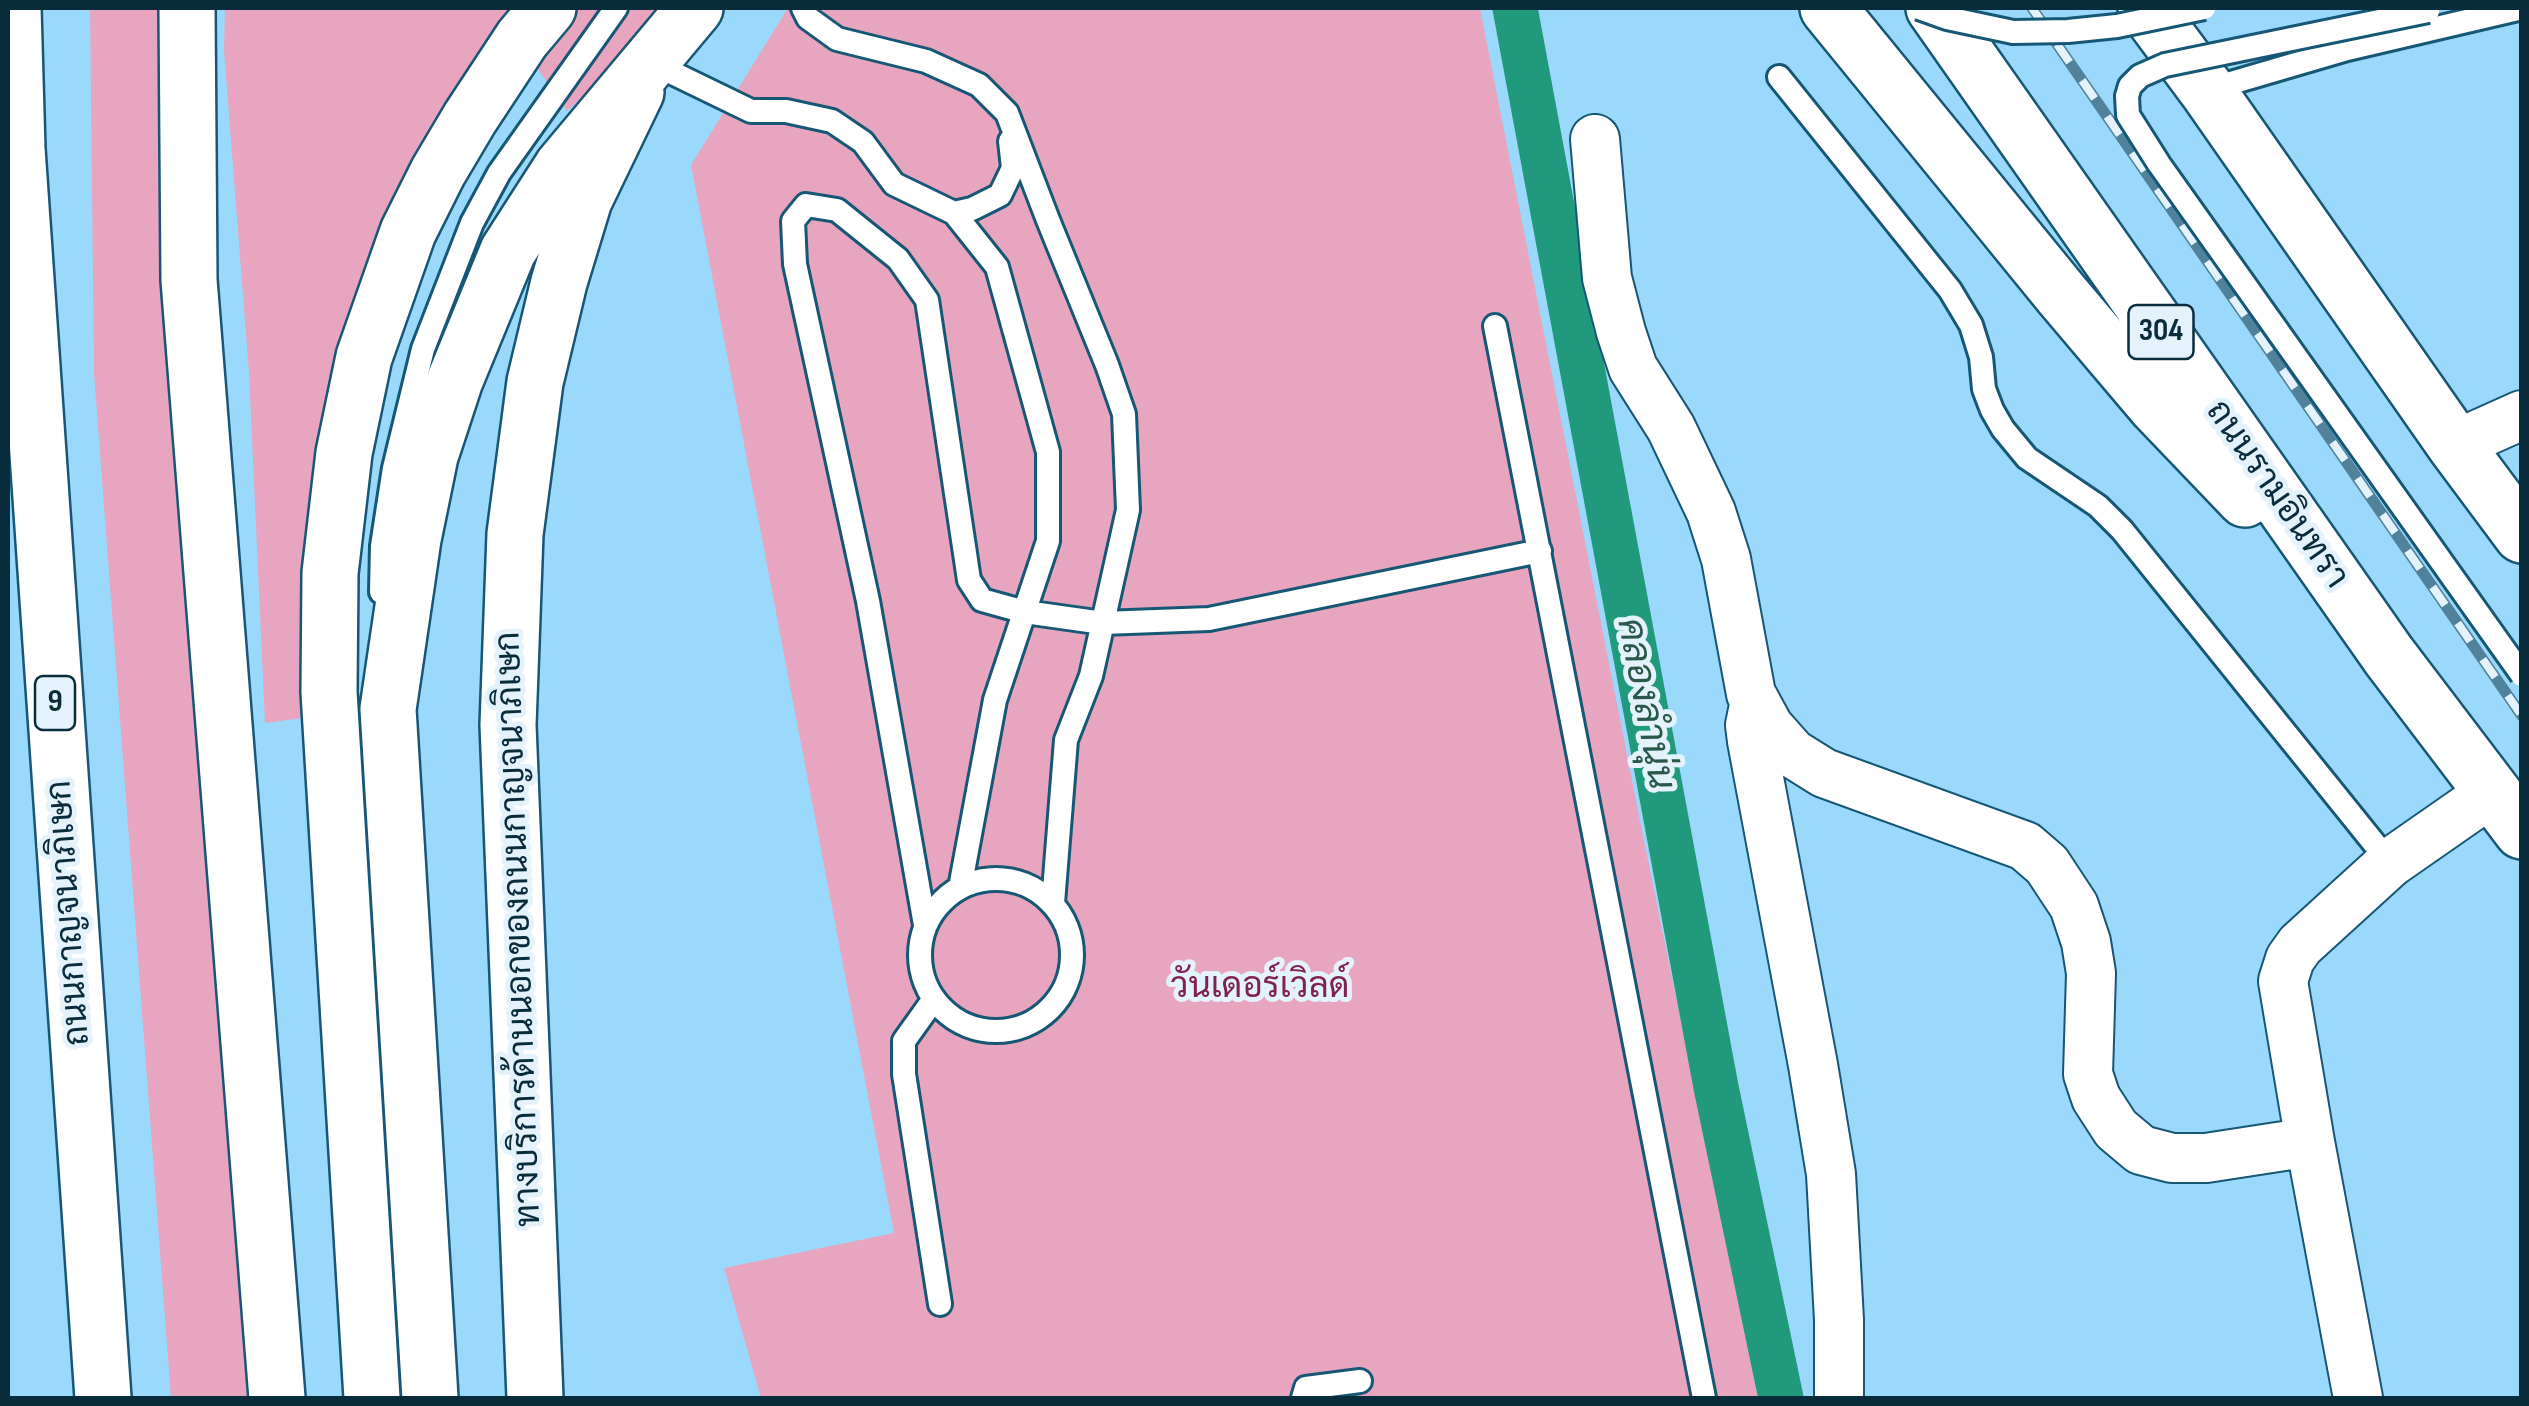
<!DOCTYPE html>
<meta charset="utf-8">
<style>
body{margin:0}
#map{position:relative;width:2529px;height:1406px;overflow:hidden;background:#9ad9fb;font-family:"Sofia Sans Condensed",sans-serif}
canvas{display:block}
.frame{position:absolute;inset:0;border:10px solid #092c3d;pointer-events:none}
</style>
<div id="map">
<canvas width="2529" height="1406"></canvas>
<div class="frame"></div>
</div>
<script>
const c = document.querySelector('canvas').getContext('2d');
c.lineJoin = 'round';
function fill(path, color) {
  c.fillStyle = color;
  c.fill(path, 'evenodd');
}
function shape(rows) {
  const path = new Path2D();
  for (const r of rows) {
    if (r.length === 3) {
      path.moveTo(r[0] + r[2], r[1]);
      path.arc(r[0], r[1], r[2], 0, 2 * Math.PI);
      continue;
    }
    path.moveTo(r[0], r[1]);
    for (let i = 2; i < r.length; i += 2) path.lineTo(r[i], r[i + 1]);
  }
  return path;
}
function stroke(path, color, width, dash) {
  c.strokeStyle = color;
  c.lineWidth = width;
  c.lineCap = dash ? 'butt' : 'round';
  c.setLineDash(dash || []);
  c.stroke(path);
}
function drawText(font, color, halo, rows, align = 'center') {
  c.font = font + ' "Sofia Sans Condensed",Sarabun,sans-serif';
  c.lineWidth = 10;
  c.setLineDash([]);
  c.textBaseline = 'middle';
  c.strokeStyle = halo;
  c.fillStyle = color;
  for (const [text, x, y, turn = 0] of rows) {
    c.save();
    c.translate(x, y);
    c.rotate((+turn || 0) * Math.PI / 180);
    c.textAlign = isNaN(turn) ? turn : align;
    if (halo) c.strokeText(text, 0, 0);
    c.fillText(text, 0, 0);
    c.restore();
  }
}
fill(shape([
 [90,8,169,8,256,1398,171,1398,94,373],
 [225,8,674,8,658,27,567,111,514,35,308,556,303,718,265,723,249,373,224,51],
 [788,8,1480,8,1642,831,1758,1398,761,1398,724,1268,894,1233,691,165]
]), '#e7a5c0');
stroke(shape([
 [1515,8,1716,1087,1781,1398]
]), '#20997d', 45);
const lane = shape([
 [803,8,808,18,837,39,926,61,979,85,1007,113,1048,220,1107,365,1124,414,1128,510,1091,676,1066,740,1053,903],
 [650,62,751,111,786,111,832,121,863,142,894,184,954,213,997,267,1048,452,1048,541,995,700,960,888],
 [1779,77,1950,290,1971,325,1981,357,1984,389,1992,410,2003,429,2027,458,2098,506,2122,530,2390,863],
 [2207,90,2347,49,2522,8],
 [954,213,972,209,1000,195,1013,168,1010,141],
 [1495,326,1704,1398],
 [381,592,382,546,394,468,423,349,472,223,499,173,616,8],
 [996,955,76],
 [925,925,868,601,795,264,793,221,806,205,837,210,898,259,927,300,969,580,982,600,1025,612,1103,623,1209,619,1540,551],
 [934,999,904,1041,904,1074,940,1304],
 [1303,1398,1306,1388,1360,1381]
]);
const street = shape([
 [1595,139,1607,278,1621,332,1633,368,1671,428,1711,512,1726,559,1751,694,1769,727,1792,753,1824,773,2025,846,2047,865,2074,906,2086,942,2091,973,2088,1074,2096,1098,2116,1129,2141,1150,2172,1158,2206,1158,2310,1142],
 [2455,445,2522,415],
 [1755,701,1750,725,1752,741,1813,1065,1831,1174,1839,1320,1839,1398],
 [2358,1398,2310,1142,2283,981,2290,959,2300,945,2390,863,2492,792]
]);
const secondary = shape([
 [535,1398,508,725,515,534,535,382,559,282,584,200,636,92]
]);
const highway = shape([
 [13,8,17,149,103,1398],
 [187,8,189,280,277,1398],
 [1828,8,2062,295,2156,406,2245,499],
 [1934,8,2389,656,2522,831],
 [2146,8,2207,90,2455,445,2522,535],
 [372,1398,329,692,330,573,344,453,364,357,408,232,438,172,470,118,522,39,548,8],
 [430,1398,388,709,413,539,430,456,455,380,508,251,562,167,695,8]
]);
stroke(lane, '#165775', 28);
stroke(street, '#165775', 52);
stroke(secondary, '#165775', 60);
stroke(highway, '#165775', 60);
stroke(lane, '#fff', 22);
stroke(street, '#fff', 48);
stroke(secondary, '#fff', 55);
stroke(highway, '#fff', 55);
const rail = shape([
 [2032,8,2522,716]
]);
stroke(rail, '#51829c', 11);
stroke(rail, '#e3f2fb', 8, [22]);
const laneBridge = shape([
 [1919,8,1947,18,2013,32,2068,31,2117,26,2204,8],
 [2428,11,2165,65,2140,76,2130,86,2127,96,2128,115,2159,164,2522,675]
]);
stroke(laneBridge, '#165775', 28, []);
stroke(laneBridge, '#fff', 22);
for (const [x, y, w] of [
 [2161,332,65],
 [55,703,40]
]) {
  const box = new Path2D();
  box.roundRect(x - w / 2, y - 27, w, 54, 8);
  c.fillStyle = '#e3f2fb';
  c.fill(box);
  stroke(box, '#092c3d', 2.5);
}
drawText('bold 32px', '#092c3d', null, [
 ["304",2161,332],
 ["9",55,703]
]);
drawText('35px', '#092c3d', '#e3f2fb', [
 ["ถนนรามอินทรา",2276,495,55],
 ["ถนนกาญจนาภิเษก",70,913,-94],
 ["ทางบริการด้านนอกของถนนกาญจนาภิเษก",520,929,-92]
]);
drawText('35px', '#812153', '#e3f2fb', [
 ["วันเดอร์เวิลด์",1260,988]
]);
drawText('italic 38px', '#2a584b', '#e3f2fb', [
 ["คลองลำนุ่น",1644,704,79]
]);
</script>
